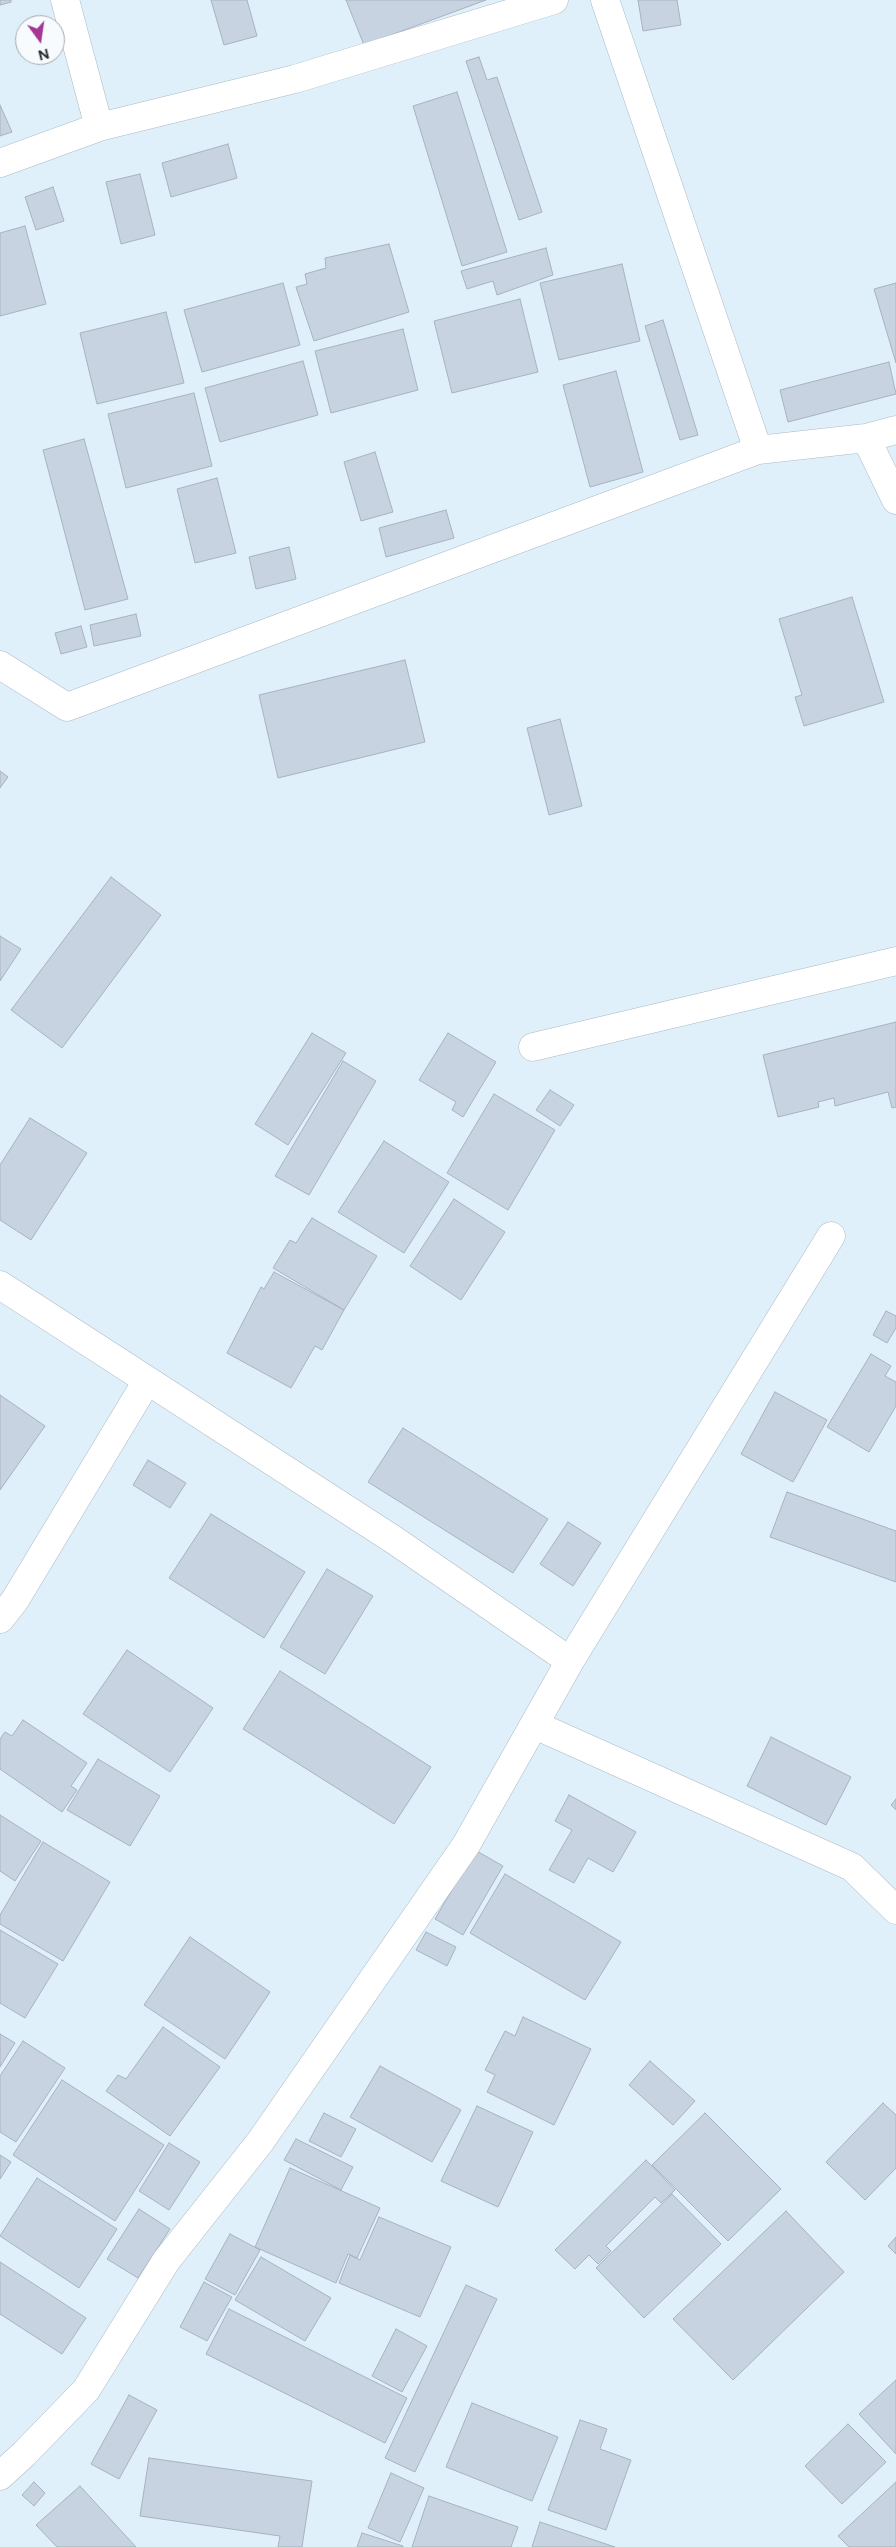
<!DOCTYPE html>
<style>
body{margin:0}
#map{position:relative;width:896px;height:2547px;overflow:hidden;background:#dff0fb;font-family:Figtree,sans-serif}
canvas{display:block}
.north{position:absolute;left:15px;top:15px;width:50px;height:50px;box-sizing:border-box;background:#f8fbfe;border:1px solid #a4a9ac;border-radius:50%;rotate:166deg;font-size:14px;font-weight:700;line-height:20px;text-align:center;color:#272e32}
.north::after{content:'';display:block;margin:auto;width:18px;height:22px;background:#a43694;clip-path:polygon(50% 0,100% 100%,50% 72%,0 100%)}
</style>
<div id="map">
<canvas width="896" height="2547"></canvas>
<div class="north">N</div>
</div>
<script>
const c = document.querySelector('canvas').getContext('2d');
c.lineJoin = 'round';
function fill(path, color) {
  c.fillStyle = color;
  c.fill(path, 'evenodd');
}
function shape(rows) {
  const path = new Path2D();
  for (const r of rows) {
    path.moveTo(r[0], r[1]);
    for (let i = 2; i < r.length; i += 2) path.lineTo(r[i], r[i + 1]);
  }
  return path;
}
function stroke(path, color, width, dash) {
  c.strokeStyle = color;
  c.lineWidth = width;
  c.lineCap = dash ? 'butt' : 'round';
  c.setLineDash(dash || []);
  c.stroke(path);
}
const building = shape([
 [0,0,11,0,11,2,0,5,0,0],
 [211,0,247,0,257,36,224,45,211,0],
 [346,0,486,0,364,45,346,0],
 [638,0,677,0,681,25,643,31,638,0],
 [479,57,487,80,497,77,542,212,519,220,466,61,479,57],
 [457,92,507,252,462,266,413,106,457,92],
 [0,105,12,132,0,136,0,105],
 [228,144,237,178,171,197,162,163,228,144],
 [140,174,155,235,121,244,106,182,140,174],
 [53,187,64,221,36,230,25,197,53,187],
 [25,226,46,304,0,316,0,233,25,226],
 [389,244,409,312,314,341,296,287,307,284,305,274,326,268,325,258,389,244],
 [546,248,553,275,497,295,493,281,467,289,461,271,546,248],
 [622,264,640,341,559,360,540,283,622,264],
 [283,283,300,345,202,372,184,310,283,283],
 [896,283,896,363,874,289,896,283],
 [520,299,538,372,452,393,434,321,520,299],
 [166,312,184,383,97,404,80,333,166,312],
 [663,320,698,435,680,440,645,326,663,320],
 [403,329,418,390,331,413,315,351,403,329],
 [303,361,318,415,220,442,205,388,303,361],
 [889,362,896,394,788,422,780,390,889,362],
 [616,371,643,472,590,487,563,385,616,371],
 [194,393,212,466,126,488,108,414,194,393],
 [84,439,128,599,85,610,43,450,84,439],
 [375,452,393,512,361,521,344,462,375,452],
 [217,478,236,553,195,563,177,489,217,478],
 [446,510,454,538,386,557,379,528,446,510],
 [289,547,296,579,256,589,249,557,289,547],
 [852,597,884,702,804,726,795,697,802,695,779,619,852,597],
 [136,614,141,636,94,646,90,625,136,614],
 [81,626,87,647,61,654,55,633,81,626],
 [405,660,425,742,278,778,259,695,405,660],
 [560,719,582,806,549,815,527,728,560,719],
 [0,771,8,777,0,788,0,771],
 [111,877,161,915,62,1048,11,1010,111,877],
 [0,936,21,949,0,981,0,936],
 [896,1022,896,1107,892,1108,888,1092,835,1106,834,1098,818,1102,819,1107,778,1117,763,1055,896,1022],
 [312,1033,346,1053,288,1145,255,1124,312,1033],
 [448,1033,496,1062,463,1117,452,1110,456,1102,419,1080,448,1033],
 [343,1061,376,1081,309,1195,275,1176,343,1061],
 [550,1090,574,1105,560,1126,536,1110,550,1090],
 [494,1094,555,1130,508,1210,447,1173,494,1094],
 [30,1118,87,1153,31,1240,0,1220,0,1165,30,1118],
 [384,1141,449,1182,404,1253,338,1212,384,1141],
 [454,1199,505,1232,461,1300,410,1266,454,1199],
 [312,1218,377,1256,344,1310,273,1268,290,1240,296,1243,312,1218],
 [274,1272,344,1310,322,1350,315,1346,291,1388,227,1353,261,1287,264,1289,274,1272],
 [886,1311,896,1316,896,1328,887,1343,873,1335,886,1311],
 [871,1354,891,1366,885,1376,896,1382,896,1406,869,1452,827,1427,871,1354],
 [775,1392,827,1420,793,1482,741,1454,775,1392],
 [0,1395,45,1426,0,1490,0,1395],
 [403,1428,548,1519,513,1573,368,1482,403,1428],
 [148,1460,186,1483,170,1508,133,1485,148,1460],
 [787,1492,896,1531,896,1582,770,1537,787,1492],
 [211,1514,305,1572,264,1638,169,1578,211,1514],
 [568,1522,601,1543,573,1586,540,1564,568,1522],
 [327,1569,373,1596,325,1674,280,1647,327,1569],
 [127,1650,213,1708,170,1772,83,1714,127,1650],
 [280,1671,431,1767,394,1824,243,1729,280,1671],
 [23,1720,87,1763,71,1786,77,1790,62,1812,0,1769,0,1739,5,1732,12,1736,23,1720],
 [771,1737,851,1777,826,1825,747,1786,771,1737],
 [98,1759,160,1796,130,1846,67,1810,98,1759],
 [569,1795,636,1832,613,1872,588,1858,574,1883,549,1870,572,1830,555,1821,569,1795],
 [896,1799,896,1810,891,1805,896,1799],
 [0,1815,41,1841,15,1881,0,1871,0,1815],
 [43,1842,110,1882,63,1961,0,1924,0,1915,43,1842],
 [475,1850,503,1866,463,1935,435,1919,475,1850],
 [505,1874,621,1942,585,2000,470,1933,505,1874],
 [0,1930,58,1964,25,2018,0,2003,0,1930],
 [426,1932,456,1947,447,1966,416,1950,426,1932],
 [190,1937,270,1992,225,2059,144,2005,190,1937],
 [523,2017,591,2049,554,2125,487,2092,495,2075,485,2070,505,2031,515,2036,523,2017],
 [163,2027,220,2067,170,2136,106,2091,118,2075,126,2079,163,2027],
 [0,2034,15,2043,0,2067,0,2034],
 [23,2041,65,2068,16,2142,0,2132,0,2076,23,2041],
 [650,2061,695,2101,673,2125,629,2085,650,2061],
 [380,2066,461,2110,432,2162,350,2117,380,2066],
 [62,2080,164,2145,115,2221,13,2155,62,2080],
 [883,2103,896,2115,896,2168,865,2200,826,2162,883,2103],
 [477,2106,533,2132,498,2207,441,2181,477,2106],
 [324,2113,356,2129,341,2157,309,2141,324,2113],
 [705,2113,781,2189,728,2241,652,2165,705,2113],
 [296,2139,353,2167,341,2190,284,2160,296,2139],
 [169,2143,200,2162,169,2210,139,2191,169,2143],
 [0,2155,11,2162,0,2179,0,2155],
 [646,2160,675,2190,661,2203,655,2197,606,2246,611,2251,598,2264,589,2255,575,2269,555,2250,646,2160],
 [290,2168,380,2208,357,2258,348,2254,336,2283,255,2247,290,2168],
 [37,2178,117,2229,79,2288,0,2236,37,2178],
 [672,2194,721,2244,644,2318,596,2268,672,2194],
 [139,2209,170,2229,138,2278,107,2259,139,2209],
 [786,2211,844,2272,733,2380,673,2319,786,2211],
 [379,2217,451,2247,420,2317,339,2283,350,2255,360,2260,379,2217],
 [230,2234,260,2250,235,2295,205,2279,230,2234],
 [896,2237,896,2254,888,2246,896,2237],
 [261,2257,331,2298,305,2341,235,2300,261,2257],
 [0,2262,86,2318,62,2354,0,2314,0,2262],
 [204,2282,232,2297,207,2341,180,2327,204,2282],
 [466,2285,497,2299,415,2472,385,2458,466,2285],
 [229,2309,407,2398,385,2443,206,2354,229,2309],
 [396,2329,427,2346,402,2392,372,2376,396,2329],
 [896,2380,896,2454,859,2414,896,2380],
 [129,2395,157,2410,119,2479,91,2464,129,2395],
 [472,2403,558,2437,532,2501,446,2467,472,2403],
 [580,2420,607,2429,600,2449,631,2460,606,2530,548,2510,580,2420],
 [848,2424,886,2462,842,2504,805,2466,848,2424],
 [149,2458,312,2481,302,2547,278,2547,280,2536,140,2516,149,2458],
 [391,2473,424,2488,400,2542,368,2528,391,2473],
 [34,2482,45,2493,34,2506,22,2495,34,2482],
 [896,2482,896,2547,849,2547,838,2536,896,2482],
 [80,2486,136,2547,57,2547,36,2525,80,2486],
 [429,2496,518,2527,511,2547,412,2547,429,2496],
 [540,2522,615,2547,532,2547,540,2522],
 [362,2533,403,2546,403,2547,357,2547,362,2533]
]);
fill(building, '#c8d3e1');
stroke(building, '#a7b2c0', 1);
const street = shape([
 [65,0,99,127],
 [605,0,758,450],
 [0,163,99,127,295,79,554,0],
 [866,438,896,500],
 [0,665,67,707,758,450,866,438,896,430],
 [533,1047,896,961],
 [0,1285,394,1540,570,1661],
 [0,1619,15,1600,147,1381],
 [535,1725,852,1867,896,1910],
 [0,2476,24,2454,86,2390,166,2261,260,2142,466,1845,570,1661,831,1236]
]);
stroke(street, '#aabac5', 29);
stroke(street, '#fff', 28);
</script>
